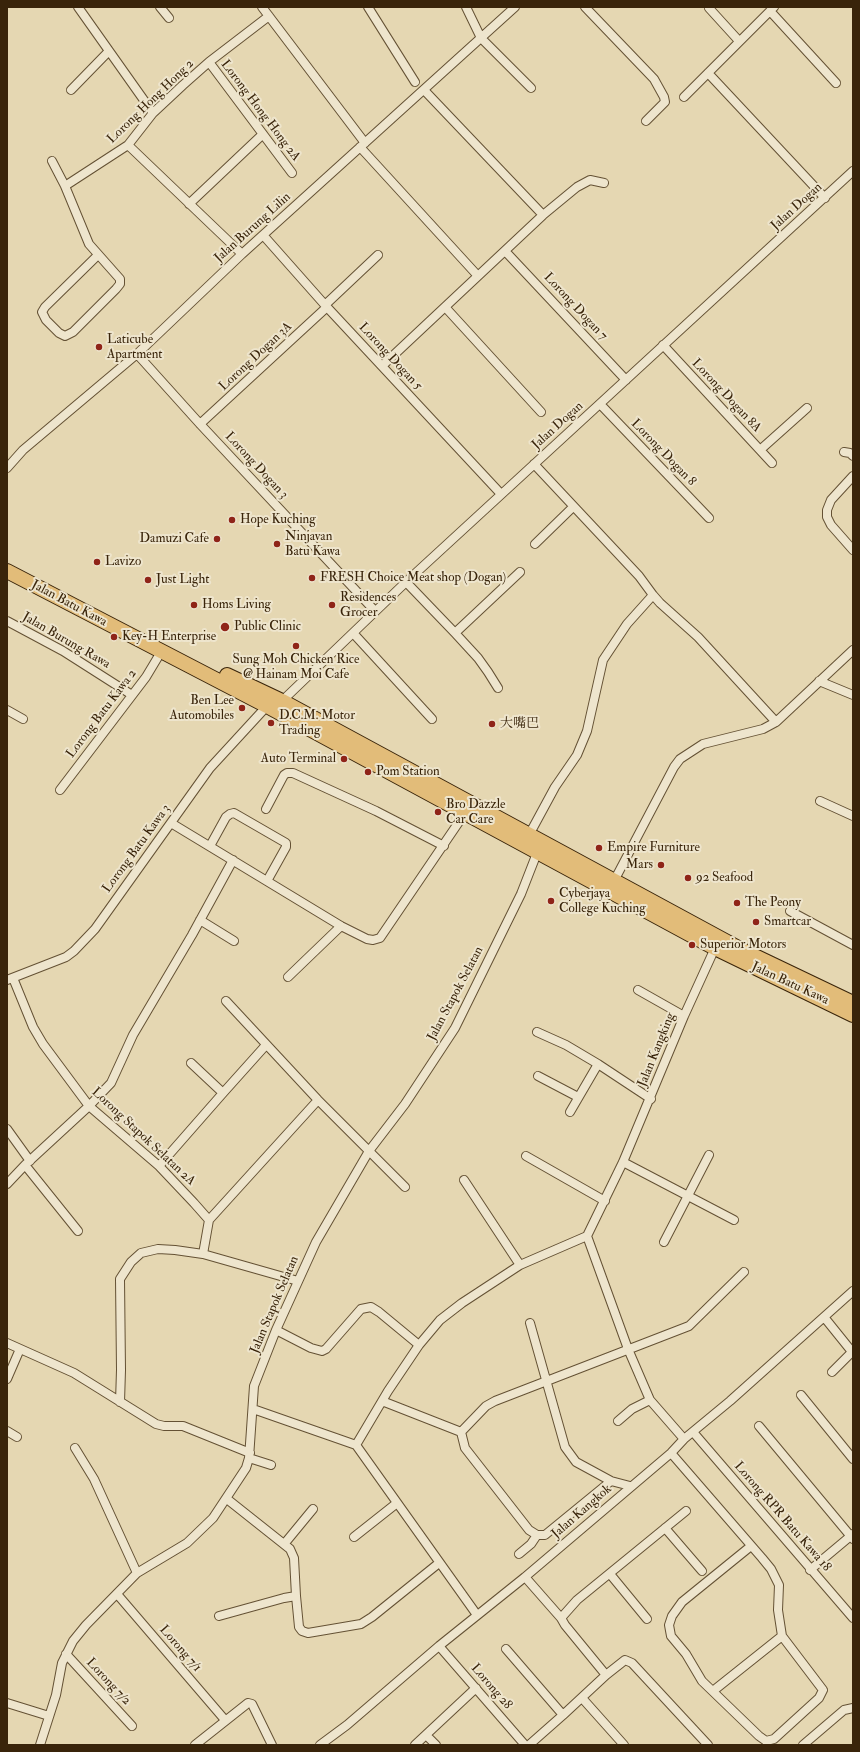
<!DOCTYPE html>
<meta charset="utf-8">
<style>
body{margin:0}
#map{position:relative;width:860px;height:1752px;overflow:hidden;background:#e5d7b2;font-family:"IM FELL Double Pica",serif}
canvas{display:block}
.frame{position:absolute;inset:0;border:8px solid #39240a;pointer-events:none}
</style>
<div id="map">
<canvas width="860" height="1752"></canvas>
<div class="frame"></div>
</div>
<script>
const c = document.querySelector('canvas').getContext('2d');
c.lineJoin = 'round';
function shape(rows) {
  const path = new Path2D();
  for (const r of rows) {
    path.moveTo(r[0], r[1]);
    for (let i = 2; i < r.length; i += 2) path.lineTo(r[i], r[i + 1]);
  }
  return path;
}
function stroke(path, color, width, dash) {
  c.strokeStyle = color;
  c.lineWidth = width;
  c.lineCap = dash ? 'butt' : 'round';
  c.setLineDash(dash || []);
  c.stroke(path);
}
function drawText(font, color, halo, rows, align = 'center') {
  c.font = font + ' "IM FELL Double Pica","Noto Serif SC",serif';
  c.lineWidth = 4;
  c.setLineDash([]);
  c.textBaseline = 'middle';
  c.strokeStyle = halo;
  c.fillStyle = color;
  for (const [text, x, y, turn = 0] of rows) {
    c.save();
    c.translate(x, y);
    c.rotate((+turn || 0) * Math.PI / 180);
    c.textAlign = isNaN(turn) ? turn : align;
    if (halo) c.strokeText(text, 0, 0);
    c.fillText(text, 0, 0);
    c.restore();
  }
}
const street = shape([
 [78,7,153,113],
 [160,7,169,18],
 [262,7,365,143],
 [368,7,415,82],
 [466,7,481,38,531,88],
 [585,7,654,79,664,97,665,102,646,121],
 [709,8,739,41],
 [770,11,836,83],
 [209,62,292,173],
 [708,73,825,198],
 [71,90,109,51],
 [424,90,543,215],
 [684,97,774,7],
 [128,145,242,254],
 [360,147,478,276],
 [52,161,65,186,89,244,120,279,120,284,116,289,73,332,65,336,59,333,46,320,42,312,45,307,98,255],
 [65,186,128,145,153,113,183,85,209,62,269,16],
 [189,204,263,134],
 [263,235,325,305,501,494],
 [505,251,626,380],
 [325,305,378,255],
 [445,307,541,412],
 [663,345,772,463],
 [137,354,200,424,375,611],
 [382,366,543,215,577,187,590,180,604,183],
 [600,404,709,518],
 [200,424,327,307],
 [760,450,807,408],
 [844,452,850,453,853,456],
 [7,468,23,450,137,354,242,254,515,7],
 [853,476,831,500,827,510,827,517,831,525,853,550],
 [535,544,573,507],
 [406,582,455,633,478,658,488,672,498,688],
 [653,595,660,603,698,637,776,722,853,650],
 [7,621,63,651,132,695],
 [353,633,432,719],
 [455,633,520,572],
 [819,681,853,695],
 [282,701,406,582,853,171],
 [7,710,23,719],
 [60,790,146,677,161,652],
 [820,801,853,816],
 [266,809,284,775,287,773,293,773,376,811,444,846],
 [171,823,341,926,367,939,373,940,380,938,465,813],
 [529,835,555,787,577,755,587,731,603,660,627,624,653,595,639,576,534,464],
 [210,846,226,817,230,814,234,813,286,843,286,847,267,881],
 [614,881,674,767,680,759,703,744,763,729,776,722],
 [790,911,853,945],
 [200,920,234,941],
 [288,977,341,926],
 [13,978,33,1027,43,1044,89,1106,159,1166,194,1203,209,1220,203,1254],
 [7,980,66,957,74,951,95,929,210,768,267,706],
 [638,990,684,1016],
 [226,1001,318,1100,405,1187],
 [537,1032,566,1045,598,1064,651,1099],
 [191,1063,223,1093],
 [538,1076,578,1097],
 [570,1112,598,1064],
 [7,1129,30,1161],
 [526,1156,605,1201],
 [623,1162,734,1220],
 [25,1165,78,1231],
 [159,1166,223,1093,266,1045],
 [464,1180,520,1265],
 [7,1184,25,1165,89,1106,111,1083,133,1035,192,935,233,860],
 [209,1220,318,1100],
 [587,1236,628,1349,650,1400,684,1439],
 [664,1242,709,1155],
 [824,1317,853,1353],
 [530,1323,565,1447,576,1462,611,1481,630,1486],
 [276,1330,311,1348,322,1351,326,1349,361,1309,371,1307,379,1312,419,1345],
 [7,1343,74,1373,156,1424,164,1426,183,1426,250,1453],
 [832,1372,852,1352],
 [7,1379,20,1349],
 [801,1395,853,1459],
 [382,1401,461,1432],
 [120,1402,121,1370,120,1279,131,1262,141,1253,158,1249,175,1250,203,1254,298,1281],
 [253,1409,356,1445],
 [618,1421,632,1409,650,1400],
 [759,1426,853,1539],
 [7,1431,17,1437],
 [461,1432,486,1406,495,1401,689,1326,744,1272],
 [461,1432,465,1448,529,1530,537,1535,545,1535,611,1481],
 [693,1432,853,1618],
 [356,1445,388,1391,419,1345,440,1320,462,1303,520,1265,587,1236,623,1162,684,1016,715,948],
 [356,1445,477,1615],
 [75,1448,94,1479,137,1573],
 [671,1453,762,1558,771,1569,779,1585,778,1610,782,1636,823,1690,819,1698,774,1739,766,1741,759,1736,702,1681,686,1654,671,1636,669,1625,672,1616,682,1602,751,1546],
 [249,1458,271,1465],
 [665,1528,702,1571],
 [354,1537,397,1503],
 [285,1543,313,1509],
 [519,1554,531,1544,537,1535],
 [810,1570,853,1534],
 [610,1574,647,1619],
 [525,1577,561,1618,565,1625,606,1675],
 [117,1594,225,1720],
 [296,1596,299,1627,302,1631,308,1633,361,1624,372,1617,439,1563],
 [219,1616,284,1598,296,1596,294,1558,290,1549,227,1499],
 [561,1618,577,1600,686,1511],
 [439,1646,525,1745],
 [506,1649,563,1715],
 [66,1654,132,1726],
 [713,1691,782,1636],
 [582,1698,624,1745],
 [7,1703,49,1716],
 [426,1735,436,1745],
 [40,1745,56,1695,62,1663,73,1641,86,1625,137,1573,187,1543,213,1518,246,1468,249,1458,254,1386,276,1330,316,1242,369,1151,405,1104,455,1028,521,894,537,853],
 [195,1745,248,1703,252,1704,272,1745],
 [320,1745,347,1725,439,1646,525,1577,671,1453,684,1439,730,1401,853,1291],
 [415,1745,476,1688],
 [529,1745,563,1715,606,1675,625,1660,632,1663,708,1745],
 [803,1745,844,1710,853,1708]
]);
const highway = shape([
 [7,571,267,706,715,948,853,1015],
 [227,675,282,701,740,949,853,1003]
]);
stroke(street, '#645134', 10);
stroke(highway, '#39240a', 16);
stroke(street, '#eee5cd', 8);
stroke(highway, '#e2bc79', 14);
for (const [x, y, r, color] of [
 [99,347,4,"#8f2418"],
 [232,520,4,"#8f2418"],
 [217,539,4,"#8f2418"],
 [277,544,4,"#8f2418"],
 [97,562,4,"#8f2418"],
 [312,578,4,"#8f2418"],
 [148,580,4,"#8f2418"],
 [194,605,4,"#8f2418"],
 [332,605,4,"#8f2418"],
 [225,627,5,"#8f2418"],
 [114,637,4,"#8f2418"],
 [296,646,4,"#8f2418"],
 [242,708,4,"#8f2418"],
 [271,723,4,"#8f2418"],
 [492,724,4,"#8f2418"],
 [344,759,4,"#8f2418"],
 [368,772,4,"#8f2418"],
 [438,812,4,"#8f2418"],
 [599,848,4,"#8f2418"],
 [661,865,4,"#8f2418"],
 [688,878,4,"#8f2418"],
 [551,901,4,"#8f2418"],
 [737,903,4,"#8f2418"],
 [756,922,4,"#8f2418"],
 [692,945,4,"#8f2418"]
]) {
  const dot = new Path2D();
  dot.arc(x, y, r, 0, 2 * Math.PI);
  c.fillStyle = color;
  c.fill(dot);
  stroke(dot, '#eee5cd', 1.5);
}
drawText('13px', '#39240a', '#eee5cd', [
 ["Lorong Hong Hong 2",151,102,-44],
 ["Lorong Hong Hong 2A",260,111,53],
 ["Jalan Dogan",797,207,-42],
 ["Jalan Burung Lilin",253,228,-42],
 ["Lorong Dogan 7",575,307,47],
 ["Lorong Dogan 3A",256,357,-43],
 ["Lorong Dogan 5",390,357,47],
 ["Lorong Dogan 8A",726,396,47],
 ["Jalan Dogan",558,426,-42],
 ["Lorong Dogan 8",663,453,46],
 ["Lorong Dogan 3",256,466,47],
 ["Jalan Batu Kawa",69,604,28],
 ["Jalan Burung Rawa",66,641,30],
 ["Lorong Batu Kawa 2",102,714,-53],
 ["Lorong Batu Kawa 3",137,849,-54],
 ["Jalan Batu Kawa",790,984,25],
 ["Jalan Stapok Selatan",456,994,-62],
 ["Jalan Kangking",657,1050,-68],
 ["Lorong Stapok Selatan 2A",143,1137,43],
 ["Jalan Stapok Selatan",275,1305,-67],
 ["Jalan Kangkok",582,1512,-41],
 ["Lorong RPR Batu Kawa 18",782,1517,49],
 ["Lorong 7/1",180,1649,49],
 ["Lorong 7/2",108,1682,47],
 ["Lorong 28",491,1687,49]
]);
drawText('13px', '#39240a', '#eee5cd', [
 ["Laticube",107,340],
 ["Apartment",107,355],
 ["Hope Kuching",240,520],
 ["Ninjavan",285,537],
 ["Batu Kawa",285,552],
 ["Damuzi Cafe",209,539,"right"],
 ["Lavizo",105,562],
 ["FRESH Choice Meat shop (Dogan)",320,578],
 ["Just Light",156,580],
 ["Residences",340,598],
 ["Grocer",340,613],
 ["Homs Living",202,605],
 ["Public Clinic",234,627],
 ["Key-H Enterprise",122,637],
 ["Sung Moh Chicken Rice",296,660,"center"],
 ["@ Hainam Moi Cafe",296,675,"center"],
 ["Ben Lee",234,701,"right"],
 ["Automobiles",234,716,"right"],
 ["D.C.M. Motor",279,716],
 ["Trading",279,731],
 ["大嘴巴",500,724],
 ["Auto Terminal",336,759,"right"],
 ["Pom Station",376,772],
 ["Bro Dazzle",446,805],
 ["Car Care",446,820],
 ["Empire Furniture",607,848],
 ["Mars",653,865,"right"],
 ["92 Seafood",696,878],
 ["Cyberjaya",559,894],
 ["College Kuching",559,909],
 ["The Peony",745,903],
 ["Smartcar",764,922],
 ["Superior Motors",700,945]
], 'left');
</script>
